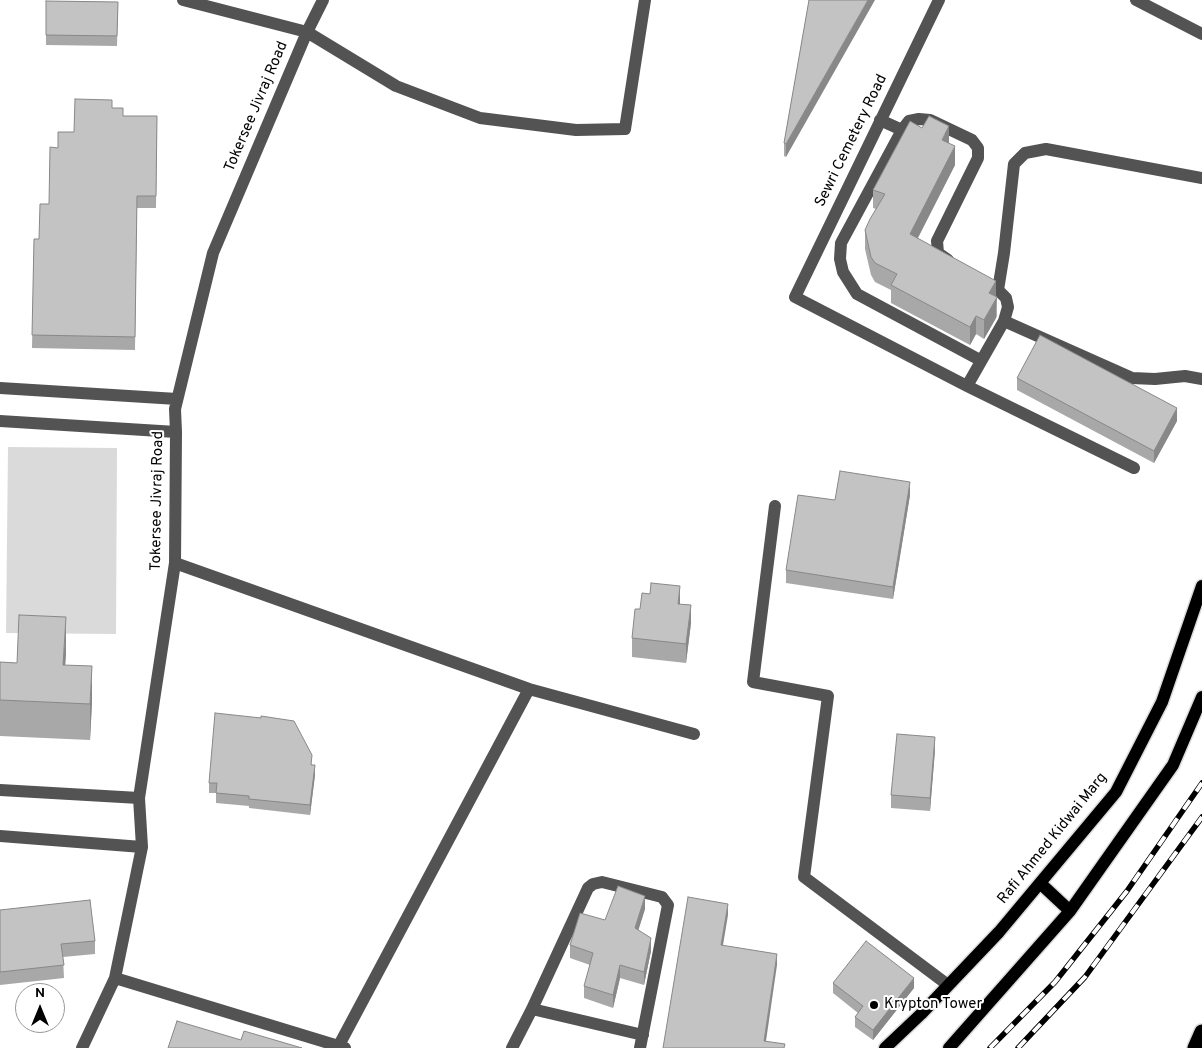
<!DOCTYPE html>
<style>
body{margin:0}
#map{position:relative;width:1202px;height:1048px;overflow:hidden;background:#fff;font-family:Overpass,sans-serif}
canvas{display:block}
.north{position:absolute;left:15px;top:983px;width:50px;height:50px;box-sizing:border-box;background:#fff;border:1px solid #999;border-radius:50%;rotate:0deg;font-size:14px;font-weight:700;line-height:20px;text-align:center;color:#000}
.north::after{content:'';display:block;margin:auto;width:18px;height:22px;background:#000;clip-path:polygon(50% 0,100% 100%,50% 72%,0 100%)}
</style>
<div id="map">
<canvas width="1202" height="1048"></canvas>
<div class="north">N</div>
</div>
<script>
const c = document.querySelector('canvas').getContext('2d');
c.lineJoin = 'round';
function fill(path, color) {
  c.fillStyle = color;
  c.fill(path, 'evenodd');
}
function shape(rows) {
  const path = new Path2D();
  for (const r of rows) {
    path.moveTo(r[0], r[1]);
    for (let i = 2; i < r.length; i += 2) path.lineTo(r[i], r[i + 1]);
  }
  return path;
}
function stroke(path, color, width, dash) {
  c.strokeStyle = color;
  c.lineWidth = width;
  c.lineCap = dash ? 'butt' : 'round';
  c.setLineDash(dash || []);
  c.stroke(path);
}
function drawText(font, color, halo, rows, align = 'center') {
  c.font = font + ' Overpass,sans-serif';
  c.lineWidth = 4;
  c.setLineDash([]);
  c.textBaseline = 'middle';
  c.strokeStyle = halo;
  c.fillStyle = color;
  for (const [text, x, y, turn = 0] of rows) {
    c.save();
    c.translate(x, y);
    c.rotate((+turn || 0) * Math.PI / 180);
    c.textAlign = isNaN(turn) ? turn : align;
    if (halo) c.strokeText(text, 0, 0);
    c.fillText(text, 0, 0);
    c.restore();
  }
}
fill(shape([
 [8,447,117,448,116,634,6,633]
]), '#dadada');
const major = shape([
 [1040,883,1070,911],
 [885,1048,921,1014,999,932,1116,792,1162,702,1202,586],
 [949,1048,1070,911,1173,765,1202,697]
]);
const highway = shape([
 [1195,1048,1202,1032]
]);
stroke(major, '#dbdbdb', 15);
stroke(highway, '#dbdbdb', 18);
stroke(shape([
 [183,0,307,32,396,86,480,118,576,130,625,129,645,0],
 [939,0,795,297,967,386,1134,468],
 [1136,0,1202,34],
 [880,120,902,130],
 [1202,178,1046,149,1025,153,1014,164,1004,253,998,290,1006,298,1008,307,1004,321,1132,378,1155,379,1185,376,1202,379],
 [948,260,938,253,937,241,978,158,978,148,972,140,930,120,919,119,909,121,902,130,841,243,840,259,843,272,857,294,980,360],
 [967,386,1004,321],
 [0,388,177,399],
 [0,421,176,432],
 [775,506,753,682,828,696,804,877,948,985],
 [175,563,529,689,694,734],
 [0,790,139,798],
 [0,836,142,847],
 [115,978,345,1048],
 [532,1009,643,1035],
 [338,1047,529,689],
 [82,1048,115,978,142,847,139,798,175,563,176,432,175,409,213,253,307,32,323,0],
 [512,1048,532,1009,588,888,593,884,602,882,662,897,668,905,640,1048]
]), '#535353', 12);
stroke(major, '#000', 12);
stroke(highway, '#000', 15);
const rail = shape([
 [990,1048,1055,982,1127,891,1202,783],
 [1018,1048,1085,977,1202,817]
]);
stroke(rail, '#000', 5.5);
stroke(rail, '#fff', 4, [11]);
fill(shape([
 [809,0,786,157,784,156,784,143],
 [46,1,118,2,117,46,46,45],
 [112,108,123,116,157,116,156,208,137,208,135,350,32,348,34,239,39,239,49,204,58,148],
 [949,143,955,165,918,238,996,296,997,316,996,318,984,339,976,334,970,345,891,303,891,290,875,282,871,275,865,249,865,230,876,209,873,208,873,190],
 [1017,378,1177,421,1154,463,1017,390],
 [910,495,893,599,786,583,786,570],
 [680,604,691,623,686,663,632,657,632,638],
 [66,653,65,665,92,702,90,740,0,736,0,662,17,663],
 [935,750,930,811,891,808,891,795],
 [312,765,315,775,310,815,249,808,249,806,216,803,216,793,209,793,209,783],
 [645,909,638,930,651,951,644,985,620,978,613,1008,584,998,584,986,590,965,570,958,570,945,605,920],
 [0,910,95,941,95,954,63,957,64,978,0,985],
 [833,983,914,988,873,1040,855,1027,855,1017,858,1013,833,993]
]), '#a8a8a8');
fill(shape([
 [868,0,875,0,786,157,786,144],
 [949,126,949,145,942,140],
 [955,146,955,165,910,253,910,234],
 [996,281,996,299,989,293],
 [997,297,996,318,984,339,984,320],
 [976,316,976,334,970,345,970,327],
 [1177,408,1177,421,1154,463,1154,451],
 [910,482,910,495,893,599,893,587],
 [680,586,680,604,678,604],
 [691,605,691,623,686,663,686,644],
 [66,617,66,653,63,701,63,665],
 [92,666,92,702,90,740,90,704],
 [935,737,935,750,930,811,930,798],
 [315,765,315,775,310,815,310,805],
 [645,896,645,909,635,941,635,928],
 [728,904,728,915,721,957,721,945],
 [651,938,651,951,644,985,644,972],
 [777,954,777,965,765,1048,764,1041],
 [620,965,620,978,613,1008,613,995],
 [914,978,914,988,873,1040,873,1030]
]), '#888');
const building = shape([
 [809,0,868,0,786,144,784,143,809,0],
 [46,1,118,2,117,36,46,35,46,1],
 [75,99,112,100,112,108,123,108,123,116,157,116,156,196,137,196,135,337,32,335,34,239,39,239,40,204,49,204,50,147,58,148,58,132,74,132,75,99],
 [929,116,949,126,942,140,955,146,910,234,996,281,989,293,997,297,996,299,984,320,976,316,970,327,891,285,897,274,875,263,871,257,865,230,870,219,885,194,873,190,910,121,922,128,929,116],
 [1040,335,1177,408,1154,451,1017,378,1040,335],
 [840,471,910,482,893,587,786,570,798,495,835,500,840,471],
 [651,583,680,586,678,604,691,605,686,644,632,638,635,609,640,609,642,593,650,594,651,583],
 [19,615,66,617,63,665,92,666,90,704,0,700,0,662,17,663,19,615],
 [215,713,261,718,261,716,294,721,312,755,311,765,315,765,310,805,249,799,249,796,216,793,217,783,209,783,215,713],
 [897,734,935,737,930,798,891,795,897,734],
 [618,886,645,896,635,928,651,938,644,972,620,965,613,995,584,986,593,953,570,945,580,913,605,920,618,886],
 [688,897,728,904,721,945,777,954,764,1041,785,1044,784,1048,663,1048,688,897],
 [90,900,95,941,61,944,64,965,0,972,0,910,90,900],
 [866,941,914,978,873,1030,855,1017,863,1006,833,983,866,941],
 [177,1021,241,1040,244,1031,302,1048,168,1048,177,1021]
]);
fill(building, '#c3c3c3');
stroke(building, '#888', 1);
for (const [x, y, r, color] of [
 [874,1005,5,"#000"]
]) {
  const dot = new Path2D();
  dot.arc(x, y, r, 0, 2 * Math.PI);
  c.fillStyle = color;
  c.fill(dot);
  stroke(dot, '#fff', 2);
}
drawText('15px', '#000', '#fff', [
 ["Tokersee Jivraj Road",257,107,-67],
 ["Sewri Cemetery Road",852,141,-64],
 ["Tokersee Jivraj Road",158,501,-89],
 ["Rafi Ahmed Kidwai Marg",1053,839,-51]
]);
drawText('15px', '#000', '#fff', [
 ["Krypton Tower",884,1005]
], 'left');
</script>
